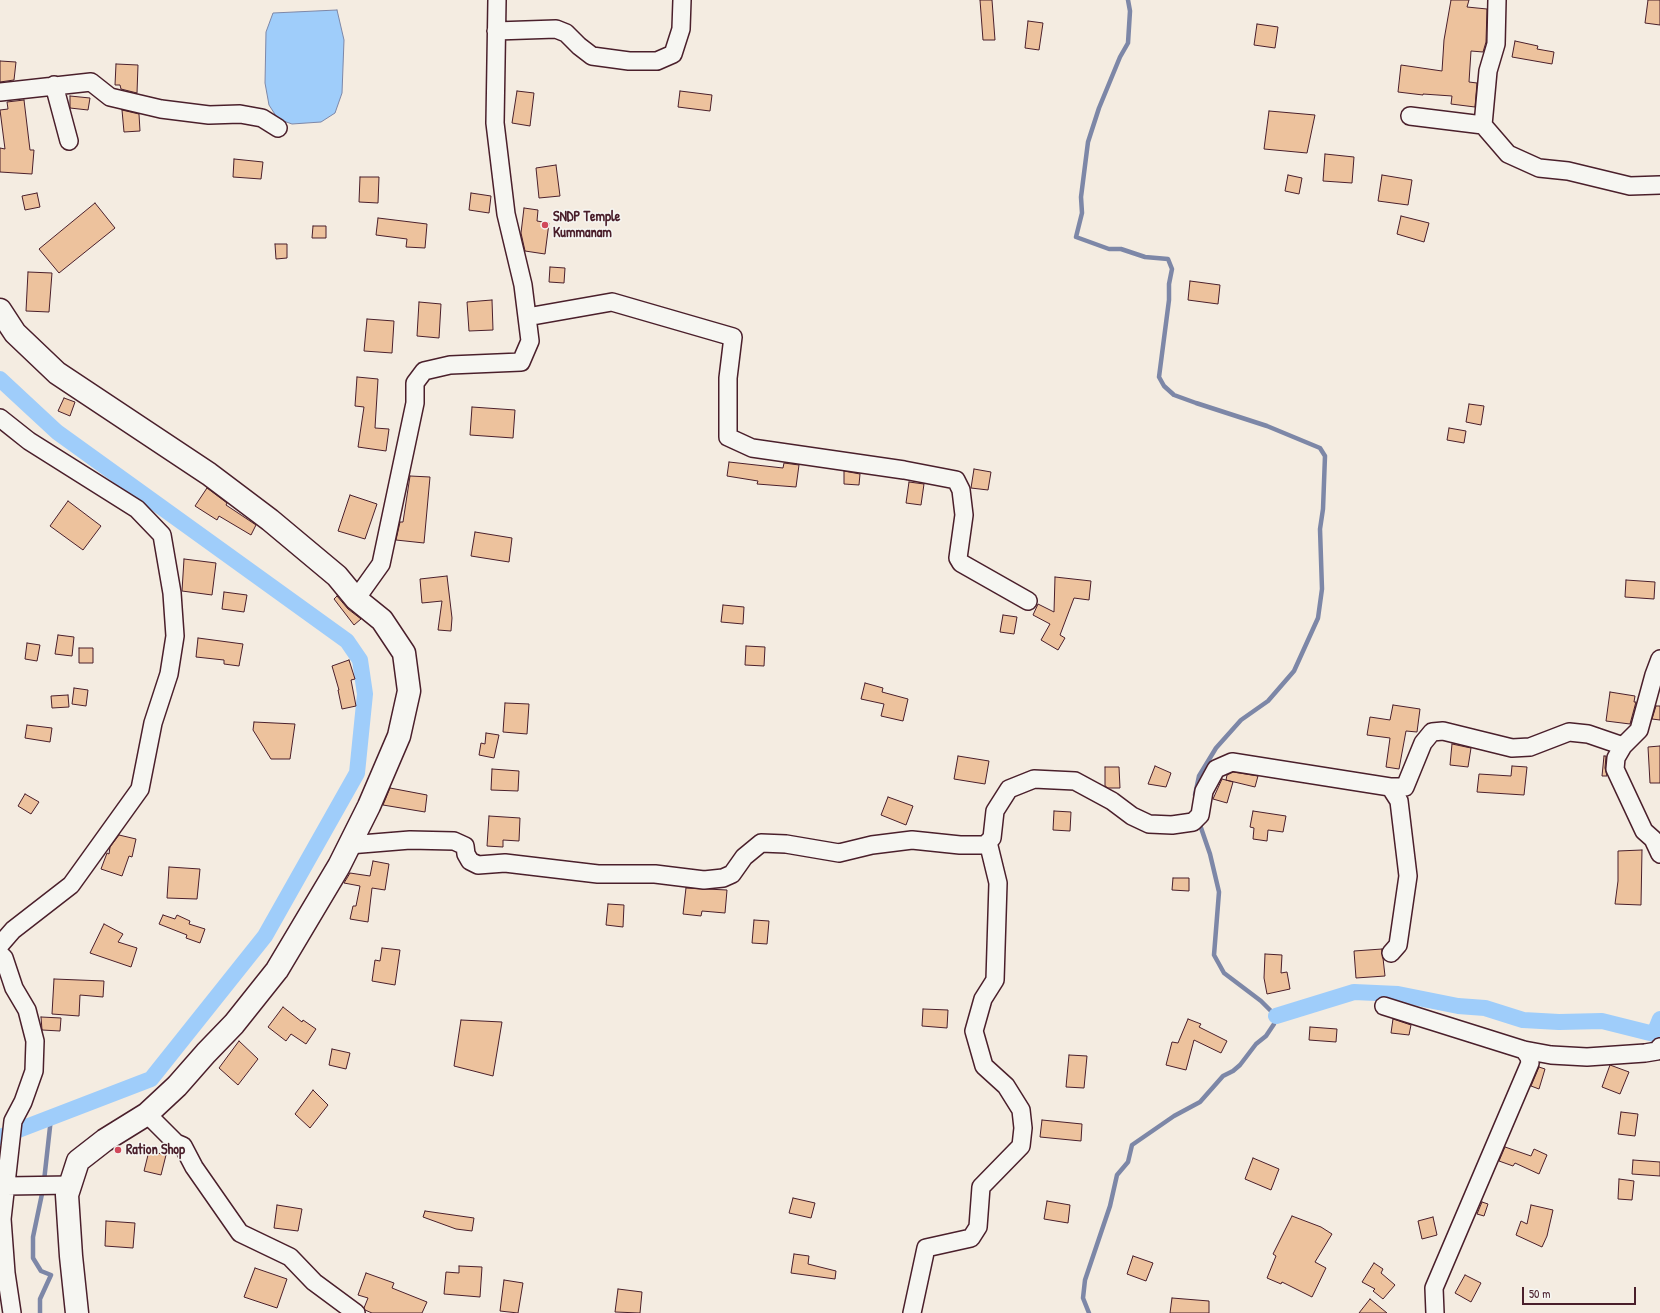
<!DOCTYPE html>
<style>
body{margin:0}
#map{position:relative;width:1660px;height:1313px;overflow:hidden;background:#f4ece1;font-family:"Patrick Hand",sans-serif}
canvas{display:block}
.scale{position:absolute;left:1522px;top:1287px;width:114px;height:18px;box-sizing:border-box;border:2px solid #4a1f2b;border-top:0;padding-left:5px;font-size:12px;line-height:14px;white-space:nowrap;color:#4a1f2b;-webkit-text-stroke:3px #f6f6f2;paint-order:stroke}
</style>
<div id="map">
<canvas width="1660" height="1313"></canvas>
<div class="scale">50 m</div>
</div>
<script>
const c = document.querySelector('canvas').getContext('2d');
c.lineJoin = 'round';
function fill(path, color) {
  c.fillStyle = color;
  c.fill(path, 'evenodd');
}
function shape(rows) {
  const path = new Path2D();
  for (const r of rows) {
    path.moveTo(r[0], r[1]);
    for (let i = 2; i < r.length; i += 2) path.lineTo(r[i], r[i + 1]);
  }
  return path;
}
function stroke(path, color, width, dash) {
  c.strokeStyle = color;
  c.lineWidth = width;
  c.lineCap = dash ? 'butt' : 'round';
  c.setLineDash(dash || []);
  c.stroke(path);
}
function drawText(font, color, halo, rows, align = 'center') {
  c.font = font + ' "Patrick Hand",sans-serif';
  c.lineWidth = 3;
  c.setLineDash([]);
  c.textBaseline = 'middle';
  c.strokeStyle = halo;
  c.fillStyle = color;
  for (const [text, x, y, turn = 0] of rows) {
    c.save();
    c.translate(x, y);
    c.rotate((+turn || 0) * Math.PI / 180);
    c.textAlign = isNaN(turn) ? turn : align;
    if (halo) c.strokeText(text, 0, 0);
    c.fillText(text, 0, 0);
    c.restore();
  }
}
const water = shape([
 [337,10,344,40,342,93,335,113,321,122,292,124,278,119,269,105,265,83,266,32,273,13,337,10]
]);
fill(water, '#9fcdfa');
stroke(water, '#7d87a7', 1);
stroke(shape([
 [1128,0,1130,11,1128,43,1120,57,1099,108,1088,142,1081,197,1082,213,1076,237,1109,249,1121,249,1145,257,1168,259,1172,269,1169,284,1169,300,1159,377,1164,386,1174,395,1196,403,1267,426,1320,448,1325,456,1323,509,1320,529,1322,589,1318,618,1294,671,1268,701,1241,720,1216,748,1199,776,1195,795],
 [44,1181,51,1118],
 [40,1313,40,1299,51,1275,41,1271,33,1258,33,1237,43,1189],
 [1089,1313,1083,1298,1085,1280,1110,1206,1117,1175,1128,1162,1132,1145,1174,1116,1200,1102,1223,1076,1233,1071,1240,1065,1256,1044,1266,1036,1274,1024,1276,1016,1261,1001,1224,973,1214,955,1219,892,1210,854,1199,822]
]), '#7d87a7', 4.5);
stroke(shape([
 [0,379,57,432,347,641,360,660,365,694,357,773,265,936,151,1079,0,1137],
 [1276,1016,1354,992,1398,994,1458,1006,1485,1008,1523,1020,1559,1022,1602,1021,1654,1034,1660,1019]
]), '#9fcdfa', 16);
const building = shape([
 [980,0,992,0,995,40,983,40,980,0],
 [1451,0,1469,0,1467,7,1487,9,1486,42,1483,52,1471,51,1469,82,1477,83,1475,107,1451,104,1452,96,1423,94,1423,95,1398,92,1401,65,1442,71,1444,40,1451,0],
 [1648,0,1660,0,1660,25,1645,23,1648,0],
 [1028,21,1043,23,1039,50,1025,48,1028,21],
 [1257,24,1278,27,1275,48,1254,45,1257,24],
 [1515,41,1538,46,1537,49,1554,52,1552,64,1512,57,1515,41],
 [0,61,16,62,14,80,0,82,0,61],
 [116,64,138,65,137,93,121,89,120,85,115,85,116,64],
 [517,91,534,93,530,126,512,123,517,91],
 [680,91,712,95,710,111,678,107,680,91],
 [70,96,90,98,88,110,70,108,70,96],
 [24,100,30,150,34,150,32,174,0,172,0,148,5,149,0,110,8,109,7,102,24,100],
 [122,110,139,114,140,131,124,132,122,110],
 [1269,111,1315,115,1307,153,1264,149,1269,111],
 [1325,154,1354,157,1352,183,1323,181,1325,154],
 [234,159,263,162,261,179,233,177,234,159],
 [556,165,560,196,539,198,536,168,556,165],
 [1288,175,1302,178,1299,194,1285,191,1288,175],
 [1382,175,1412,180,1408,205,1378,201,1382,175],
 [360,177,379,177,378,203,359,202,360,177],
 [37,193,40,207,25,210,22,196,37,193],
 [471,193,491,196,489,213,469,210,471,193],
 [95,203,115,228,59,273,39,249,95,203],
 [524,208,538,210,537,221,549,223,545,254,525,251,521,233,524,208],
 [1401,216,1429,223,1424,242,1397,234,1401,216],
 [378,218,427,224,425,248,406,247,407,239,376,235,378,218],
 [313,226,326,226,326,238,312,238,313,226],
 [275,244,287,244,287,258,276,259,275,244],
 [550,267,565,268,564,283,549,282,550,267],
 [28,272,52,273,49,312,26,311,28,272],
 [1190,281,1220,285,1218,304,1188,300,1190,281],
 [492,300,493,330,469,331,467,302,492,300],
 [419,302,441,304,439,338,417,336,419,302],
 [367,319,394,321,392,353,364,351,367,319],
 [357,377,378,379,375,428,389,429,386,451,358,447,364,407,355,406,357,377],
 [64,398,75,402,70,416,58,411,64,398],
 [1469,404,1484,406,1481,425,1466,422,1469,404],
 [472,407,515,410,513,438,470,435,472,407],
 [1449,428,1466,431,1464,443,1447,440,1449,428],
 [729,462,783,468,784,463,799,465,796,487,757,484,758,481,727,476,729,462],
 [974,469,991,472,988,490,971,488,974,469],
 [844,471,860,474,859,485,844,484,844,471],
 [410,476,430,477,424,543,396,540,400,522,403,522,410,476],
 [909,482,924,484,921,505,906,503,909,482],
 [207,488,227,503,226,505,256,525,251,535,219,516,217,520,195,506,207,488],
 [350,495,377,504,365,539,338,531,350,495],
 [68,501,101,526,83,550,50,526,68,501],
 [475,532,512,538,509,562,471,556,475,532],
 [184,559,216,563,212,595,182,591,184,559],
 [447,576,452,618,451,631,438,630,442,601,422,603,420,579,447,576],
 [1055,577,1091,581,1089,600,1074,598,1060,635,1065,638,1058,650,1041,640,1050,624,1033,615,1038,604,1054,612,1055,577],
 [1626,580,1655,582,1654,599,1625,597,1626,580],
 [224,592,247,595,244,612,222,609,224,592],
 [337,596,348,609,361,619,354,625,334,599,337,596],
 [723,605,744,607,743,624,721,622,723,605],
 [1003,615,1017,617,1014,634,1000,632,1003,615],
 [58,635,74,637,72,656,55,654,58,635],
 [198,638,243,644,239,666,224,664,224,660,196,657,198,638],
 [27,643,40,645,37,661,25,659,27,643],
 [746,646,765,647,764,666,745,665,746,646],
 [79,648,93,648,93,663,79,663,79,648],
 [349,660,355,679,351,680,356,706,342,709,338,690,339,690,332,666,349,660],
 [865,683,883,688,882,692,908,699,903,721,881,716,884,704,861,699,865,683],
 [74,688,88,690,86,706,72,704,74,688],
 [1610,692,1635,696,1634,702,1636,702,1630,724,1606,721,1610,692],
 [68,695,69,707,52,708,51,696,68,695],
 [505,703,529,704,527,734,503,732,505,703],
 [1393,705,1420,709,1417,732,1406,731,1399,769,1386,767,1390,738,1367,735,1370,717,1390,720,1393,705],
 [1656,706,1660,706,1660,720,1652,719,1656,706],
 [254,722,295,724,290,759,271,759,253,730,254,722],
 [27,725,52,728,50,742,25,738,27,725],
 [486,733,499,735,494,758,479,755,481,743,485,744,486,733],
 [1452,744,1471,748,1468,767,1450,765,1452,744],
 [1660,746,1660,783,1650,783,1648,747,1660,746],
 [958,756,989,761,985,784,954,779,958,756],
 [1604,756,1606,756,1605,768,1607,776,1602,776,1604,756],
 [1155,766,1171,773,1166,787,1148,784,1155,766],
 [1512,766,1527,767,1524,795,1477,792,1479,774,1511,776,1512,766],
 [1105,767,1119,767,1120,788,1108,788,1105,786,1105,767],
 [492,769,519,771,518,791,491,790,492,769],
 [1233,772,1258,776,1255,787,1226,780,1227,775,1233,772],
 [1222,779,1233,782,1227,803,1213,799,1222,779],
 [390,788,427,795,425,812,383,805,390,788],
 [25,794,39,802,31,814,18,806,25,794],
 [888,797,913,806,906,825,881,815,888,797],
 [1054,811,1071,812,1070,831,1053,830,1054,811],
 [1253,811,1286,816,1283,832,1268,830,1267,841,1253,839,1254,828,1250,827,1253,811],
 [489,816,520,818,519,841,503,840,503,847,487,846,489,816],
 [119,835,136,839,132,857,129,856,122,876,101,869,107,853,109,854,110,847,119,835],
 [1642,850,1641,905,1615,904,1618,881,1618,851,1642,850],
 [373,861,389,864,385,890,372,888,368,922,350,919,353,906,356,906,360,886,344,883,350,873,370,876,373,861],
 [169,867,200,869,197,899,167,898,169,867],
 [1173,878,1189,878,1189,891,1172,890,1173,878],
 [686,888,727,890,725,913,702,911,701,916,683,914,686,888],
 [608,904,624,905,623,927,606,925,608,904],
 [163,915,175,919,177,915,190,921,189,924,205,929,200,943,186,938,187,935,159,924,163,915],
 [754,920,769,921,767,944,752,943,754,920],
 [104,924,123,934,118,942,137,948,131,967,90,953,104,924],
 [382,948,400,950,395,985,372,981,375,960,380,961,382,948],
 [1382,949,1385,976,1356,978,1354,951,1382,949],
 [1265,954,1282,955,1281,973,1287,972,1290,989,1267,994,1264,978,1265,954],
 [54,979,104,981,103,997,80,995,79,1016,52,1014,54,979],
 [283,1007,302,1022,303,1020,316,1029,306,1044,291,1034,286,1041,268,1027,283,1007],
 [923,1009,948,1010,947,1028,922,1026,923,1009],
 [41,1017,61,1018,60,1031,42,1030,41,1017],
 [1188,1019,1201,1024,1199,1027,1227,1041,1221,1053,1194,1040,1186,1070,1166,1065,1172,1042,1178,1043,1188,1019],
 [1393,1019,1411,1025,1409,1035,1391,1033,1393,1019],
 [461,1020,502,1022,493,1076,454,1066,461,1020],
 [1310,1027,1337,1029,1336,1042,1309,1040,1310,1027],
 [239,1041,258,1059,238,1085,219,1068,239,1041],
 [332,1049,350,1053,346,1069,329,1065,332,1049],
 [1069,1055,1087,1056,1084,1088,1066,1087,1069,1055],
 [1610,1065,1629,1072,1620,1094,1602,1087,1610,1065],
 [1539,1067,1545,1069,1539,1089,1531,1086,1539,1067],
 [313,1090,328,1105,310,1128,295,1114,313,1090],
 [1621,1112,1638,1114,1635,1136,1618,1134,1621,1112],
 [1042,1120,1082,1124,1081,1141,1040,1137,1042,1120],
 [1505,1147,1531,1156,1534,1149,1547,1155,1539,1174,1515,1163,1513,1166,1499,1161,1505,1147],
 [149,1151,166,1155,161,1175,144,1171,149,1151],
 [1253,1158,1279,1169,1271,1190,1245,1179,1253,1158],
 [1633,1160,1660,1162,1660,1176,1632,1174,1633,1160],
 [1619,1179,1634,1181,1632,1200,1618,1199,1619,1179],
 [793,1198,815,1203,811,1218,789,1213,793,1198],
 [1047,1201,1070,1205,1068,1223,1044,1219,1047,1201],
 [1482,1202,1488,1204,1484,1216,1477,1214,1482,1202],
 [277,1205,302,1209,298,1231,274,1228,277,1205],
 [1531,1205,1553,1210,1547,1236,1542,1247,1516,1235,1521,1221,1527,1224,1531,1205],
 [425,1211,474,1218,472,1231,456,1229,423,1217,425,1211],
 [1292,1216,1321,1227,1332,1234,1315,1262,1326,1268,1312,1297,1282,1282,1281,1284,1267,1278,1276,1256,1273,1254,1292,1216],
 [1433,1217,1437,1235,1422,1239,1418,1221,1433,1217],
 [106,1221,135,1223,133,1248,105,1246,106,1221],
 [794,1254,809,1256,808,1264,836,1271,835,1279,791,1273,794,1254],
 [1133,1256,1153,1263,1146,1281,1127,1274,1133,1256],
 [1374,1263,1383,1269,1381,1273,1395,1285,1383,1299,1373,1291,1375,1289,1362,1282,1374,1263],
 [459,1266,482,1267,480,1297,444,1294,446,1272,459,1273,459,1266],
 [255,1268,287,1279,277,1308,244,1297,255,1268],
 [366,1273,394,1283,392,1288,427,1302,422,1313,372,1313,365,1310,364,1308,368,1298,358,1295,366,1273],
 [1465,1275,1481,1283,1471,1302,1455,1293,1465,1275],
 [504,1280,523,1283,518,1313,500,1311,504,1280],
 [618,1289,642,1292,640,1313,615,1312,618,1289],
 [1172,1298,1209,1301,1209,1313,1170,1313,1172,1298],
 [1370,1299,1387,1313,1359,1313,1370,1299]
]);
fill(building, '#edc29d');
stroke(building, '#4a1f2b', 1);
const minor = shape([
 [1497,0,1496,44,1488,71,1483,125,1508,154,1539,168,1568,171,1630,186,1660,185],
 [496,31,556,29,566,33,579,46,592,56,629,61,657,61,673,54,681,29,682,0],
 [54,85,69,141],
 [0,92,91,82,110,97,161,109,209,115,240,114,262,118,278,128],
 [1410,116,1483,125],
 [527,317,612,302,733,337,728,378,728,437,752,448,904,470,956,480,961,490,964,515,958,558,961,563,1028,601],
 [0,418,29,441,137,509,162,535,172,593,175,636,169,674,153,723,140,789,71,885,13,930,0,945],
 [356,599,381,564,415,403,415,383,424,371,450,365,521,362,530,341,523,285,506,214,495,123,497,0],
 [1660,659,1654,675,1639,730,1623,746,1616,758,1615,769,1644,831,1653,839,1660,854],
 [1390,787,1399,801,1408,876,1398,945,1391,953],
 [349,845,410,840,454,841,465,846,466,854,470,861,478,865,505,863,598,874,655,874,704,880,723,878,732,874,744,857,761,843,786,844,839,853,872,845,912,840,960,845,985,845,992,838,995,811,1009,789,1034,779,1075,781,1112,801,1132,816,1149,824,1172,825,1193,822,1200,815,1204,791,1216,769,1232,762,1390,787,1405,787,1423,743,1432,732,1443,731,1512,748,1530,747,1569,732,1588,734,1623,746],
 [0,954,4,958,14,988,27,1010,35,1041,34,1071,23,1102,13,1121,2,1219,6,1273,12,1313],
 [1384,1006,1524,1050,1551,1055,1587,1057,1645,1053,1657,1051,1660,1047],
 [147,1114,176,1143,183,1146,194,1167,240,1233,290,1257,314,1282,356,1313],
 [7,1186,71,1185],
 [912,1313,926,1248,971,1238,978,1227,981,1187,1021,1146,1023,1128,1021,1110,1006,1086,984,1066,974,1031,983,999,995,980,998,883,988,842],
 [1435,1313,1434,1288,1530,1063,1529,1057,1524,1050]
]);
const secondary = shape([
 [0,310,15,333,57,373,209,474,270,520,337,576,356,599,382,620,404,653,409,691,399,736,369,806,339,866,277,970,234,1024,206,1053,177,1086,147,1114,105,1140,78,1161,67,1195,71,1256,77,1313]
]);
stroke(minor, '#4a1f2b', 20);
stroke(secondary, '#4a1f2b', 25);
stroke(minor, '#f6f6f2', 17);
stroke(secondary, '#f6f6f2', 22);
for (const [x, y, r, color] of [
 [545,225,4,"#d1495b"],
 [118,1150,4,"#d1495b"]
]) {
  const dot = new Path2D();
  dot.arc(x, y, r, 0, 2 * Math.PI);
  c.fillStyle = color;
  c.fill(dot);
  stroke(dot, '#f6f6f2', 1.5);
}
drawText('bold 14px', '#4a1f2b', '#f6f6f2', [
 ["SNDP Temple",553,217],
 ["Kummanam",553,233],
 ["Ration Shop",126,1150]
], 'left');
</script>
